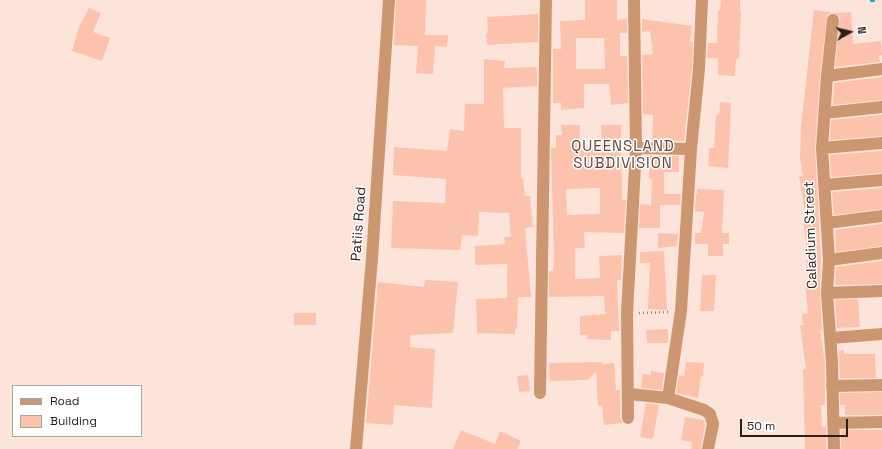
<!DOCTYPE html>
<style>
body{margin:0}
#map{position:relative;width:882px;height:449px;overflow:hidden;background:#fde4da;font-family:"Space Grotesk",sans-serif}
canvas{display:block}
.legend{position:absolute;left:12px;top:385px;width:130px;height:52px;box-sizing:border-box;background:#fff;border:1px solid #aaa5a3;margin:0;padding:5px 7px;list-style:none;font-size:12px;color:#2a1f1a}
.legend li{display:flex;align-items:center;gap:8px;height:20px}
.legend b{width:20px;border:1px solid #aaa5a3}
.north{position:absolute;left:830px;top:12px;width:40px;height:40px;-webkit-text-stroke:3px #fff;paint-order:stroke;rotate:82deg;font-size:11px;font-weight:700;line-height:16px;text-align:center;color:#2a1f1a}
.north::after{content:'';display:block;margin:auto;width:14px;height:18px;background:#2a1f1a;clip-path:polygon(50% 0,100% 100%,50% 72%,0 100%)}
.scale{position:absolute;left:740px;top:419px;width:108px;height:18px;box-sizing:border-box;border:2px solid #2a1f1a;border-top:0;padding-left:5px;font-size:12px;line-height:14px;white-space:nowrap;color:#2a1f1a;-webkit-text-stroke:3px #fff;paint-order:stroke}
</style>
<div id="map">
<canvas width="882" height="449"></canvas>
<ul class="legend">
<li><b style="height:5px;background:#cc9770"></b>Road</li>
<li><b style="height:11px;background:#fdc2ac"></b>Building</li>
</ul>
<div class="north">N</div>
<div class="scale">50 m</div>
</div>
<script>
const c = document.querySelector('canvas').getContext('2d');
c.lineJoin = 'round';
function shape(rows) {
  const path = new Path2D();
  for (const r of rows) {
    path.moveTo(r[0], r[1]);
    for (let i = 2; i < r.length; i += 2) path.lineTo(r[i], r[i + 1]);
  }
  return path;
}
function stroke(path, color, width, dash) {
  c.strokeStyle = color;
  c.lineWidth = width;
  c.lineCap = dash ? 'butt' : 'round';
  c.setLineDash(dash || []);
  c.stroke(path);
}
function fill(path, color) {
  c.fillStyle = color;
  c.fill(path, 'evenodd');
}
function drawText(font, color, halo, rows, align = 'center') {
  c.font = font + ' "Space Grotesk",sans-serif';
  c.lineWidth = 3;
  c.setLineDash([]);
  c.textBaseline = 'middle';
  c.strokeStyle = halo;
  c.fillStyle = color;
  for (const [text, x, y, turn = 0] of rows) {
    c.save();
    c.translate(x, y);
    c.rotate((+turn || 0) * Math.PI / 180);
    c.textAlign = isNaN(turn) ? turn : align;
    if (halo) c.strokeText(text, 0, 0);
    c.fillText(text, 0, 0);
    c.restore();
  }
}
stroke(shape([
 [872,0,873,0]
]), '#12acd1', 4.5);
fill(shape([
 [396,0,426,0,425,35,448,35,447,47,435,46,433,74,416,73,418,46,394,45],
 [585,0,617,0,617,20,627,19,627,33,620,33,620,56,627,56,628,103,611,105,609,84,584,84,584,108,561,110,561,103,553,103,553,49,561,49,560,21,585,20],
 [576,38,604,38,605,69,576,69],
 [721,0,740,0,740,11,741,11,739,59,736,59,735,76,718,75,718,58,707,58,708,43,717,43,718,10,720,11],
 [89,8,101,13,93,32,110,38,102,61,72,51,79,27],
 [814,10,836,13,851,12,853,44,881,41,882,55,879,56,880,62,835,67,840,17,834,13,830,13,827,16,820,75,815,148,821,260,820,293,822,329,820,330,825,363,825,405,821,405,822,427,826,427,826,449,805,449,803,369,806,369,800,325,803,325,802,314,808,313,805,281,808,281,806,260,808,260,803,219,806,218,799,176,803,176,800,158,801,127],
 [538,14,538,42,487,45,486,33,488,33,487,17],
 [642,19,692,26,690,42,693,42,692,68,684,141,652,141,653,115,643,114,642,55,653,54,650,31,642,32],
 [484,59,505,61,504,68,537,67,537,86,503,88,504,128,521,128,521,178,523,178,525,196,530,196,533,227,525,228,531,297,518,297,517,329,515,329,515,334,477,333,476,299,507,298,507,264,475,265,475,246,505,244,504,237,511,237,509,213,479,212,478,236,462,235,460,250,391,248,393,201,445,203,446,179,393,175,394,147,447,151,450,129,464,131,465,104,484,104],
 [882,77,882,100,833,105,834,83],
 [720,102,731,103,728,168,708,166,709,148,714,148,716,115,719,115],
 [882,115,882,136,830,140,831,120],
 [561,125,580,125,579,147,602,146,601,125,621,125,622,200,626,200,624,233,584,232,585,248,575,248,575,279,600,278,599,256,622,255,621,280,617,280,619,331,611,331,611,340,587,339,587,335,580,335,580,316,605,314,604,296,549,297,549,271,553,271,554,259,551,148,556,148,556,135,562,135],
 [600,188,600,214,567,215,566,189],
 [882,151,882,173,831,177,830,155],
 [650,156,679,156,679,172,664,172,664,194,681,194,680,205,660,205,660,228,639,228,640,204,651,205,652,179,649,179],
 [882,188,882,209,834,215,832,192],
 [697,189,724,190,722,233,729,233,729,244,723,244,723,256,708,256,708,244,695,244,695,233,701,233,704,212,695,211,696,194,697,194],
 [882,224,882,246,836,252,835,230],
 [658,233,678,234,677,246,658,248],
 [664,251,667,310,648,309,650,263,640,263,640,252],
 [882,261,882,284,835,285,836,267],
 [702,275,716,275,714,311,700,311],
 [425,280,458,282,453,333,410,335,410,347,435,349,432,408,394,405,393,425,366,423,378,282,424,287],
 [858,299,860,327,837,328,835,300],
 [294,313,316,313,316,325,294,325],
 [668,329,668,343,647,343,646,330],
 [844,350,844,354,875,354,876,378,840,378,839,351],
 [603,362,601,364,614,363,616,390,620,390,620,418,623,423,604,425,602,406,598,406,596,371,588,380,550,381,549,363],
 [686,362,704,363,703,376,701,376,698,398,676,393,679,375,684,376],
 [651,371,664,373,662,390,641,388,643,374,651,375],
 [528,375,530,391,519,392,517,376],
 [882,392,882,415,845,415,845,405,840,405,840,393],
 [646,403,659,405,653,439,640,437],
 [685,417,704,420,705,424,701,449,691,449,692,442,681,440],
 [461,430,495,444,500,431,521,441,517,449,453,449],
 [841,430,882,430,882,449,841,449]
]), '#fdc2ac');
stroke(shape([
 [639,313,668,312]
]), '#98867e', 2.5, [1, 3]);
stroke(shape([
 [833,20,827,76,822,148,829,260,827,293,832,363,834,449],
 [827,76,882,69],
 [825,113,882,107],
 [822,148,882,143],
 [691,149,699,69,702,0],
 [824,185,882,180],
 [827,223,882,216],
 [829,260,882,253],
 [827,293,882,291],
 [831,338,882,334],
 [832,386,882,385],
 [540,393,546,0],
 [629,394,668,398,681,311,691,149,636,148],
 [668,398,704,410,710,414,713,424,708,449],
 [628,418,627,313,636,148,634,0],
 [833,423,882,422],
 [356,449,372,258,389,0]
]), '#cc9770', 12);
drawText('14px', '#2a1f1a', '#fff', [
 ["Patiis Road",359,224,-86],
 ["Caladium Street",811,235,-92]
]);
c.letterSpacing = '1px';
drawText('15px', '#61473e', '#fff', [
 ["QUEENSLAND",623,147],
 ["SUBDIVISION",623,164]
]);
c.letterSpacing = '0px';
</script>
